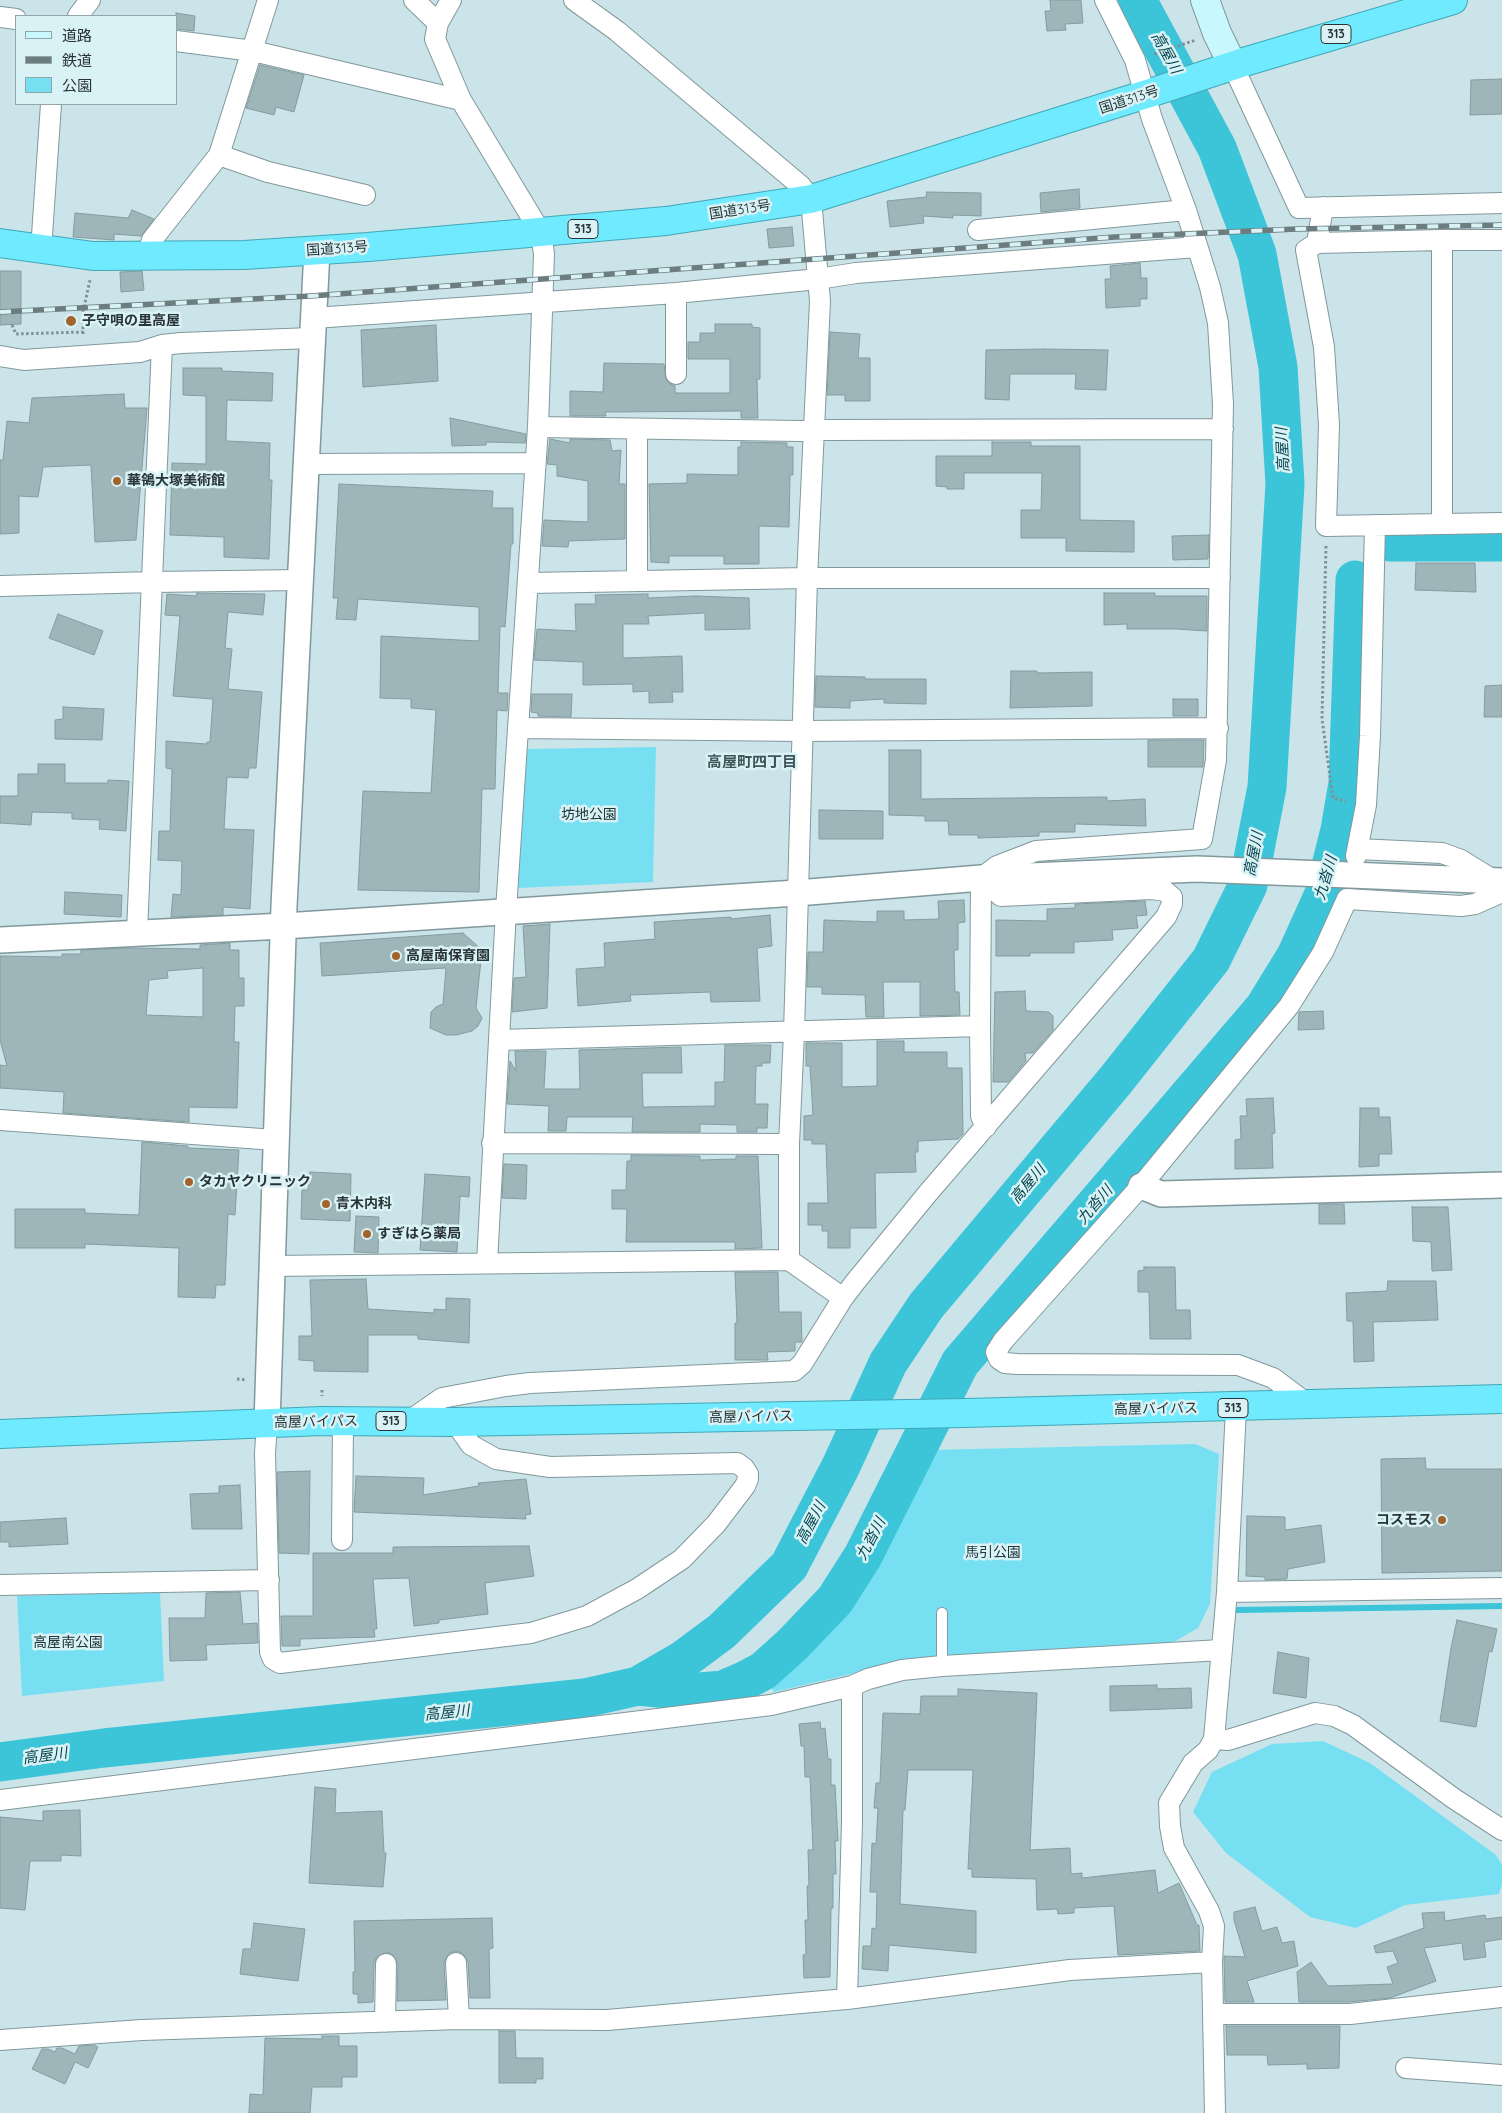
<!DOCTYPE html>
<meta charset="utf-8">
<style>
body{margin:0}
#map{position:relative;width:1502px;height:2113px;overflow:hidden;background:#cbe4e9;font-family:Quicksand,"Noto Sans JP",sans-serif}
canvas{display:block}
.legend{position:absolute;left:15px;top:15px;width:162px;height:90px;box-sizing:border-box;background:#d8f2f6;border:1px solid #92a6a9;margin:0;padding:6px 9px;list-style:none;font-size:15px;color:#2a3436}
.legend li{display:flex;align-items:center;gap:10px;height:25px}
.legend b{width:25px;border:1px solid #92a6a9}
</style>
<div id="map">
<canvas width="1502" height="2113"></canvas>
<ul class="legend">
<li><b style="height:6px;background:#c9f7fe"></b>道路</li>
<li><b style="height:6px;background:#6c7c7f"></b>鉄道</li>
<li><b style="height:14px;background:#76e0f2"></b>公園</li>
</ul>
</div>
<script>
const c = document.querySelector('canvas').getContext('2d');
c.lineJoin = 'round';
function fill(path, color) {
  c.fillStyle = color;
  c.fill(path, 'evenodd');
}
function shape(rows) {
  const path = new Path2D();
  for (const r of rows) {
    path.moveTo(r[0], r[1]);
    for (let i = 2; i < r.length; i += 2) path.lineTo(r[i], r[i + 1]);
  }
  return path;
}
function stroke(path, color, width, dash) {
  c.strokeStyle = color;
  c.lineWidth = width;
  c.lineCap = dash ? 'butt' : 'round';
  c.setLineDash(dash || []);
  c.stroke(path);
}
function drawText(font, color, halo, rows, align = 'center') {
  c.font = font + ' Quicksand,"Noto Sans JP",sans-serif';
  c.lineWidth = 5;
  c.setLineDash([]);
  c.textBaseline = 'middle';
  c.strokeStyle = halo;
  c.fillStyle = color;
  for (const [text, x, y, turn = 0] of rows) {
    c.save();
    c.translate(x, y);
    c.rotate((+turn || 0) * Math.PI / 180);
    c.textAlign = isNaN(turn) ? turn : align;
    if (halo) c.strokeText(text, 0, 0);
    c.fillText(text, 0, 0);
    c.restore();
  }
}
fill(shape([
 [656,747,653,882,518,888,527,749],
 [1195,1444,1219,1454,1210,1604,1198,1628,1165,1647,907,1663,851,1674,774,1692,765,1677,805,1651,854,1595,928,1450],
 [160,1592,164,1681,22,1696,17,1596],
 [1323,1741,1370,1763,1496,1855,1502,1865,1502,1884,1499,1894,1405,1905,1356,1928,1310,1917,1226,1853,1193,1812,1212,1772,1272,1744]
]), '#76e0f2');
stroke(shape([
 [1237,1610,1502,1606],
 [723,1690,745,1691,773,1684]
]), '#3cc4d8', 6);
stroke(shape([
 [1390,542,1502,542],
 [638,1686,700,1692,723,1690,744,1681,763,1671,792,1645,835,1600,863,1556,960,1363,1264,1008,1296,956,1324,894,1340,830,1348,783,1355,580],
 [0,1762,104,1748,585,1698,638,1686,683,1660,722,1631,789,1566,841,1466,888,1363,926,1306,1115,1081,1211,960,1248,885,1267,787,1285,484,1278,367,1257,254,1217,148,1137,0]
]), '#3cc4d8', 39);
const building = shape([
 [1050,0,1081,0,1083,23,1065,24,1066,30,1047,31,1045,11,1051,11,1050,0],
 [176,13,195,16,194,31,176,29,176,13],
 [260,65,304,75,294,112,276,107,274,115,246,108,260,65],
 [1502,79,1502,114,1470,115,1471,80,1502,79],
 [1079,189,1080,208,1041,212,1040,193,1079,189],
 [927,192,981,193,981,216,953,215,953,218,923,216,924,223,890,227,887,201,926,197,927,192],
 [132,210,154,219,141,236,114,234,114,240,73,237,75,213,128,218,132,210],
 [792,227,794,246,769,248,767,229,792,227],
 [1140,263,1141,278,1147,278,1147,299,1140,299,1140,306,1106,308,1105,279,1111,279,1110,266,1140,263],
 [0,271,21,271,21,324,0,325,0,271],
 [142,271,144,290,121,292,120,272,142,271],
 [715,324,752,324,752,327,760,328,760,379,757,379,758,418,741,418,741,411,605,412,606,416,570,416,570,391,603,392,604,363,664,364,666,379,670,384,675,386,675,393,730,393,730,359,688,359,688,342,700,342,700,333,715,333,715,324],
 [436,325,438,381,363,387,361,330,436,325],
 [830,332,860,334,858,358,870,358,870,401,845,401,845,395,827,395,830,332],
 [1044,349,1108,350,1106,390,1075,389,1076,374,1010,374,1009,400,985,399,986,350,1044,349],
 [183,368,222,368,222,371,273,373,272,401,227,400,226,441,270,443,269,480,272,480,269,559,224,557,224,537,170,535,172,463,206,464,206,396,183,395,183,368],
 [124,394,125,408,147,408,136,540,95,542,91,465,43,467,38,497,19,496,19,533,0,534,0,460,3,460,7,421,29,423,32,398,124,394],
 [450,418,526,434,525,443,486,442,486,445,452,446,450,418],
 [550,439,570,443,570,439,610,440,612,451,621,450,619,484,625,484,625,539,569,541,568,547,542,546,544,520,588,522,588,481,557,476,557,465,547,464,550,439],
 [741,442,787,443,787,447,793,447,793,475,790,475,789,527,759,526,759,564,724,564,724,556,669,556,669,563,651,562,649,484,687,483,687,474,738,475,738,447,741,447,741,442],
 [992,442,1031,442,1031,446,1080,446,1080,520,1134,521,1134,552,1066,551,1066,538,1021,538,1021,510,1041,510,1042,473,964,473,964,489,947,489,947,487,936,486,936,456,992,456,992,442],
 [339,484,493,491,492,508,513,508,513,544,511,544,505,627,500,626,498,693,508,693,507,711,497,710,495,789,482,789,479,892,358,890,363,791,431,793,436,710,411,708,411,699,380,698,381,636,479,641,479,607,358,599,356,620,336,619,338,598,333,598,339,484],
 [1209,535,1208,559,1173,560,1172,536,1209,535],
 [1416,563,1475,563,1476,592,1415,590,1416,563],
 [197,593,265,594,263,615,228,612,225,648,232,649,228,689,262,692,256,768,249,768,248,778,227,777,224,829,254,830,250,909,223,907,223,915,171,917,173,894,181,895,182,861,158,860,159,831,170,831,172,769,166,768,166,741,207,744,207,742,210,742,213,699,173,696,180,616,165,615,167,594,196,596,197,593],
 [1104,593,1155,593,1155,596,1207,596,1207,631,1176,629,1127,629,1127,624,1104,625,1104,593],
 [648,594,648,598,696,596,749,598,750,629,705,630,705,613,648,616,649,624,623,624,623,658,682,656,683,692,672,692,673,702,649,703,649,691,633,692,633,684,583,685,583,662,534,660,537,629,576,631,575,604,596,604,595,595,648,594],
 [58,614,103,631,94,655,49,638,58,614],
 [1011,671,1037,671,1037,673,1092,672,1092,706,1010,708,1011,671],
 [816,676,865,677,865,679,926,679,926,704,884,703,884,699,850,701,850,708,815,707,816,676],
 [1502,685,1502,717,1484,717,1485,686,1502,685],
 [532,694,572,694,571,717,538,716,538,713,531,712,532,694],
 [1173,699,1198,699,1198,716,1173,716,1173,699],
 [63,707,104,709,102,740,55,739,55,720,63,719,63,707],
 [1148,740,1204,740,1203,767,1148,767,1148,740],
 [889,750,921,750,921,799,1107,797,1107,801,1145,799,1146,826,1075,824,1075,832,1039,832,1039,836,978,838,978,835,949,835,948,821,925,821,925,816,889,815,889,750],
 [38,764,65,764,65,783,108,783,108,780,129,781,126,831,99,829,100,820,72,819,72,813,32,812,31,825,0,823,0,796,18,796,18,774,38,774,38,764],
 [819,810,883,811,883,839,819,839,819,810],
 [65,892,122,895,121,917,64,914,65,892],
 [964,900,965,922,958,923,958,950,954,950,955,992,959,992,960,1015,920,1016,920,982,883,982,884,1017,866,1017,865,995,822,994,822,987,807,987,808,952,823,952,824,920,877,922,877,911,904,911,904,920,939,919,938,901,964,900],
 [1145,901,1147,915,1136,916,1138,928,1112,930,1113,940,1074,942,1074,953,1030,953,1030,956,996,956,996,920,1047,921,1047,909,1075,908,1075,904,1145,901],
 [770,915,772,946,757,948,760,1001,711,1002,710,992,630,995,631,1001,578,1006,576,969,605,967,604,943,655,939,654,922,731,917,731,919,770,915],
 [550,924,547,1008,512,1012,514,978,526,977,523,926,550,924],
 [463,933,482,950,476,1008,482,1018,478,1026,472,1031,456,1035,446,1035,430,1028,431,1012,436,1007,443,1004,446,968,322,976,320,943,463,933],
 [230,943,230,950,239,950,239,978,244,978,244,1006,235,1006,234,1042,239,1042,237,1108,189,1107,189,1122,63,1113,64,1092,0,1088,0,1065,7,1066,0,1040,0,956,62,957,62,954,81,954,81,950,125,948,200,949,200,945,230,943],
 [203,968,203,1017,146,1015,149,980,168,978,167,971,203,968],
 [1025,991,1026,1011,1049,1012,1053,1016,1053,1030,1033,1053,1025,1053,1026,1061,1008,1082,993,1082,995,992,1025,991],
 [1323,1011,1324,1029,1298,1030,1299,1012,1323,1011],
 [877,1041,904,1041,904,1052,947,1052,947,1068,962,1068,963,1134,958,1139,918,1141,918,1152,915,1152,916,1172,875,1173,876,1228,850,1228,850,1248,828,1248,828,1231,822,1231,822,1225,808,1225,808,1203,828,1203,826,1144,812,1144,812,1140,804,1140,804,1116,813,1115,810,1066,806,1066,806,1043,842,1043,842,1087,877,1086,877,1041],
 [725,1045,771,1045,770,1063,762,1063,762,1066,756,1066,755,1104,768,1104,767,1128,757,1128,757,1132,737,1132,737,1125,700,1124,700,1132,632,1132,633,1117,567,1117,566,1131,548,1131,549,1106,507,1104,510,1061,516,1071,515,1051,546,1051,544,1089,580,1089,579,1050,681,1047,682,1073,642,1073,643,1107,715,1106,715,1082,724,1082,725,1045],
 [1273,1098,1275,1133,1272,1134,1273,1168,1235,1169,1235,1140,1241,1139,1240,1116,1247,1116,1246,1099,1273,1098],
 [1360,1108,1379,1108,1379,1117,1390,1117,1392,1154,1379,1154,1379,1166,1359,1167,1360,1108],
 [142,1142,188,1146,188,1148,239,1150,235,1215,228,1214,225,1285,216,1285,215,1298,178,1297,179,1248,85,1244,85,1248,15,1248,15,1209,85,1209,85,1213,139,1215,142,1142],
 [631,1155,700,1156,700,1160,736,1159,736,1156,758,1156,762,1248,735,1249,735,1242,626,1242,627,1209,612,1209,612,1190,626,1190,627,1161,631,1161,631,1155],
 [504,1164,527,1165,526,1199,502,1198,504,1164],
 [310,1172,351,1174,350,1221,301,1219,302,1190,308,1190,310,1172],
 [425,1174,470,1177,469,1197,460,1196,457,1252,420,1250,425,1174],
 [1319,1204,1344,1204,1345,1224,1319,1224,1319,1204],
 [1412,1207,1448,1207,1452,1270,1432,1271,1431,1242,1413,1241,1412,1207],
 [356,1216,379,1217,378,1253,354,1252,356,1216],
 [1144,1267,1175,1267,1176,1310,1190,1310,1191,1339,1150,1339,1149,1292,1138,1292,1138,1271,1144,1270,1144,1267],
 [735,1272,778,1272,779,1312,801,1312,802,1342,795,1342,795,1351,767,1352,768,1360,735,1360,735,1323,737,1323,735,1272],
 [366,1279,368,1309,434,1313,434,1309,446,1310,446,1298,470,1299,469,1343,418,1339,418,1335,368,1335,368,1372,314,1371,314,1361,299,1360,299,1336,312,1336,310,1280,366,1279],
 [1388,1281,1436,1281,1438,1320,1373,1322,1374,1361,1354,1362,1353,1321,1347,1321,1346,1293,1387,1291,1388,1281],
 [1425,1458,1426,1469,1502,1469,1502,1571,1382,1573,1381,1459,1425,1458],
 [310,1471,309,1554,279,1553,277,1472,310,1471],
 [356,1476,424,1478,423,1495,479,1486,478,1483,526,1479,531,1514,525,1515,526,1519,354,1512,356,1476],
 [240,1485,242,1529,192,1529,190,1494,219,1493,219,1486,240,1485],
 [1247,1516,1285,1517,1285,1530,1321,1525,1325,1562,1288,1569,1287,1579,1265,1580,1265,1577,1246,1576,1247,1516],
 [66,1518,68,1544,9,1547,9,1542,0,1542,0,1522,66,1518],
 [529,1546,534,1576,485,1583,488,1614,439,1620,439,1623,414,1626,409,1578,373,1579,377,1629,374,1629,375,1637,300,1639,300,1646,282,1646,281,1616,313,1616,313,1553,393,1553,393,1547,529,1546],
 [240,1592,243,1624,257,1623,258,1643,206,1645,207,1660,170,1661,169,1618,205,1618,206,1593,240,1592],
 [1457,1620,1497,1629,1492,1652,1489,1651,1476,1727,1440,1721,1451,1648,1457,1620],
 [1278,1652,1309,1658,1306,1698,1273,1693,1278,1652],
 [1157,1685,1157,1689,1191,1688,1192,1708,1110,1711,1110,1686,1157,1685],
 [958,1689,1037,1693,1030,1850,1070,1848,1071,1874,1082,1873,1082,1878,1155,1870,1158,1893,1179,1883,1197,1925,1199,1925,1200,1951,1118,1955,1114,1906,1074,1908,1074,1913,1058,1914,1057,1909,1037,1910,1036,1879,972,1877,972,1869,968,1869,973,1770,908,1770,905,1810,903,1810,900,1904,976,1911,976,1953,889,1945,888,1971,862,1969,863,1946,871,1946,872,1928,876,1929,877,1892,870,1892,872,1843,876,1844,878,1808,874,1808,876,1783,880,1783,883,1713,920,1714,921,1696,958,1696,958,1689],
 [820,1722,821,1729,825,1728,828,1759,831,1759,831,1785,835,1785,838,1841,835,1841,836,1874,833,1874,833,1908,831,1908,830,1977,804,1978,803,1955,806,1954,805,1920,808,1920,807,1886,809,1886,808,1850,813,1850,810,1777,805,1777,804,1746,801,1746,799,1724,820,1722],
 [315,1787,336,1789,335,1813,382,1811,384,1853,386,1853,383,1887,309,1883,315,1787],
 [80,1810,81,1856,61,1855,61,1861,30,1861,25,1910,0,1908,0,1817,43,1821,43,1811,80,1810],
 [1255,1907,1262,1931,1277,1927,1282,1943,1294,1941,1298,1966,1247,1981,1254,2002,1225,2002,1224,1956,1245,1957,1234,1920,1234,1912,1255,1907],
 [1444,1912,1445,1921,1485,1915,1486,1919,1502,1917,1502,1939,1484,1942,1486,1957,1464,1960,1462,1943,1424,1948,1436,1981,1390,1998,1349,2002,1299,2002,1297,1972,1311,1962,1328,1986,1393,1984,1387,1967,1398,1963,1393,1951,1376,1953,1374,1946,1424,1928,1422,1913,1444,1912],
 [492,1918,493,1948,489,1949,490,1998,470,1998,468,1962,462,1953,456,1951,449,1953,444,1963,446,2000,397,2001,398,1964,392,1954,386,1952,376,1958,374,1963,373,2002,358,2003,358,1994,353,1994,353,1972,355,1972,354,1921,492,1918],
 [254,1923,305,1929,298,1981,240,1974,243,1949,251,1949,254,1923],
 [1226,2026,1340,2026,1339,2068,1307,2069,1307,2064,1268,2065,1267,2055,1227,2055,1226,2026],
 [499,2031,515,2031,516,2058,543,2058,543,2079,536,2079,536,2083,499,2083,499,2031],
 [322,2036,339,2036,339,2046,357,2046,357,2077,342,2077,342,2087,312,2087,310,2113,249,2113,250,2094,263,2095,265,2038,322,2039,322,2036],
 [94,2045,98,2047,88,2068,75,2062,65,2084,32,2069,42,2049,48,2049,55,2052,57,2048,62,2048,75,2054,79,2046,94,2045]
]);
fill(building, '#9eb6ba');
stroke(building, '#849ca0', 1);
const service = shape([
 [942,1666,942,1613]
]);
const minor = shape([
 [414,0,438,23],
 [451,0,438,23,435,39,461,100,541,233,544,254,538,427,506,910,487,1263],
 [78,16,90,0],
 [0,17,16,19],
 [176,41,253,51,461,100],
 [1233,66,1299,208,1502,203],
 [219,155,268,172,365,195],
 [978,230,1186,210],
 [1442,240,1317,243,1306,250,1324,347,1329,425,1326,526,1502,523],
 [1317,243,1323,207],
 [41,250,51,104],
 [147,256,152,240,219,155,268,0],
 [676,293,676,374],
 [314,318,676,293,818,279,856,273,1197,247],
 [0,356,24,360,140,352,162,345,181,343,312,338],
 [538,427,799,431,824,430,1223,429],
 [306,464,535,463],
 [1442,523,1442,240,1502,240],
 [637,581,637,429],
 [529,583,807,578,1220,578],
 [0,586,153,582,301,580],
 [519,728,802,731,1218,728],
 [1358,849,1442,853,1461,860,1495,881],
 [1356,856,1366,805,1370,736,1375,525],
 [981,878,997,866,1036,851,1202,839,1216,760,1223,404,1218,323,1210,287,1186,210,1152,119,1135,60,1105,0],
 [981,878,980,1026,981,1116,986,1127],
 [137,932,162,345],
 [499,1040,980,1026],
 [0,1120,275,1140],
 [492,1143,789,1144],
 [789,1260,843,1298],
 [271,1266,789,1260,789,1144,794,1033,807,578,820,301,811,199,801,186,617,31,574,0],
 [1309,1405,1273,1378,1238,1365,1017,1364,1005,1363,999,1359,996,1352,1003,1341,1141,1186,1289,1006,1323,952,1347,899,1461,906,1475,904,1502,892],
 [409,1421,442,1398,506,1386,530,1383,794,1371,802,1364,843,1298,856,1281,928,1193,1166,917,1172,904,1172,897,1165,891,1152,889,1001,896,981,878],
 [267,1423,265,1453,270,1652,273,1659,280,1663,531,1633,587,1616,637,1589,682,1559,716,1524,745,1486,748,1479,748,1474,744,1468,737,1463,550,1467,496,1459,471,1445,455,1422],
 [342,1540,343,1421],
 [0,1585,269,1580],
 [1227,1592,1502,1588],
 [1214,1739,1228,1740,1315,1713,1334,1716,1353,1725,1453,1798,1502,1830],
 [0,1800,771,1705,852,1686,868,1679,902,1670,942,1666,1221,1650],
 [456,1963,459,2019],
 [847,1999,852,1823,852,1686],
 [1213,2014,1350,2014,1502,1997],
 [385,2022,386,1964],
 [0,2040,142,2030,459,2019,607,2020,847,1999,1070,1970,1212,1962],
 [1406,2068,1502,2075],
 [1215,2113,1212,1962,1214,1926,1209,1911,1174,1848,1170,1826,1169,1803,1193,1763,1208,1750,1214,1739,1227,1592,1236,1408]
]);
const tertiary = shape([
 [0,940,284,926,797,893,981,878,1197,869,1502,881],
 [1141,1186,1161,1194,1502,1185],
 [267,1423,284,906,317,250]
]);
const secondary = shape([
 [1205,0,1217,33,1233,66]
]);
const trunk = shape([
 [0,243,93,256,244,255,368,247,666,221,811,199,1150,93,1244,62,1453,0],
 [0,1434,322,1421,455,1422,965,1413,1502,1399]
]);
stroke(service, '#81989c', 12);
stroke(minor, '#81989c', 22);
stroke(tertiary, '#81989c', 28);
stroke(secondary, '#81989c', 30);
stroke(trunk, '#40a7b7', 30);
stroke(shape([
 [1154,54,1196,40],
 [83,312,90,280],
 [12,325,16,334,83,332],
 [83,334,83,322],
 [1326,546,1322,719,1333,798,1346,801],
 [237,1379,246,1380],
 [322,1390,322,1396]
]), '#7f9195', 3, [2.5, 2.5]);
stroke(service, '#fff', 10);
stroke(minor, '#fff', 20);
stroke(tertiary, '#fff', 25);
stroke(secondary, '#c9f7fe', 28);
stroke(trunk, '#70eafe', 28);
const rail = shape([
 [0,312,311,296,1115,237,1297,229,1502,225]
]);
stroke(rail, '#6c7c7f', 5.5);
stroke(rail, '#d8f2f6', 4, [11]);
for (const [x, y, r, color] of [
 [71,321,6,"#a3642b"],
 [117,481,5,"#a3642b"],
 [396,956,5,"#a3642b"],
 [189,1182,5,"#a3642b"],
 [326,1204,5,"#a3642b"],
 [367,1234,5,"#a3642b"],
 [1442,1520,5,"#a3642b"]
]) {
  const dot = new Path2D();
  dot.arc(x, y, r, 0, 2 * Math.PI);
  c.fillStyle = color;
  c.fill(dot);
  stroke(dot, '#d8f2f6', 2);
}
for (const [x, y, w] of [
 [1336,34,30],
 [583,229,30],
 [1233,1408,30],
 [391,1421,30]
]) {
  const box = new Path2D();
  box.roundRect(x - w / 2, y - 9.5, w, 19, 4);
  c.fillStyle = '#d8f2f6';
  c.fill(box);
  stroke(box, '#2a3436', 1);
}
drawText('bold 12px', '#2a3436', null, [
 ["313",1336,34],
 ["313",583,229],
 ["313",1233,1408],
 ["313",391,1421]
]);
drawText('14px', '#2a3436', '#d8f2f6', [
 ["国道313号",1129,100,-18],
 ["国道313号",740,210,-9],
 ["国道313号",337,249,-4],
 ["高屋バイパス",1156,1409,-1],
 ["高屋バイパス",751,1417,-1],
 ["高屋バイパス",316,1422,-1]
]);
drawText('bold 14px', '#2a3436', '#d8f2f6', [
 ["子守唄の里高屋",82,321],
 ["華鴒大塚美術館",127,481],
 ["高屋南保育園",406,956],
 ["タカヤクリニック",199,1182],
 ["青木内科",336,1204],
 ["すぎはら薬局",377,1234],
 ["コスモス",1432,1520,"right"]
], 'left');
drawText('14px', '#20363a', '#d8f2f6', [
 ["坊地公園",589,815],
 ["馬引公園",993,1553],
 ["高屋南公園",68,1643]
]);
drawText('italic 15px', '#09454e', '#d8f2f6', [
 ["高屋川",1166,53,61],
 ["高屋川",1283,450,-93],
 ["高屋川",1254,854,-79],
 ["九沓川",1326,878,-74],
 ["高屋川",1028,1184,-50],
 ["九沓川",1095,1205,-49],
 ["高屋川",811,1523,-62],
 ["九沓川",871,1539,-62],
 ["高屋川",447,1713,-6],
 ["高屋川",45,1756,-8]
]);
drawText('bold 15px', '#405559', '#d8f2f6', [
 ["高屋町四丁目",752,762]
]);
</script>
